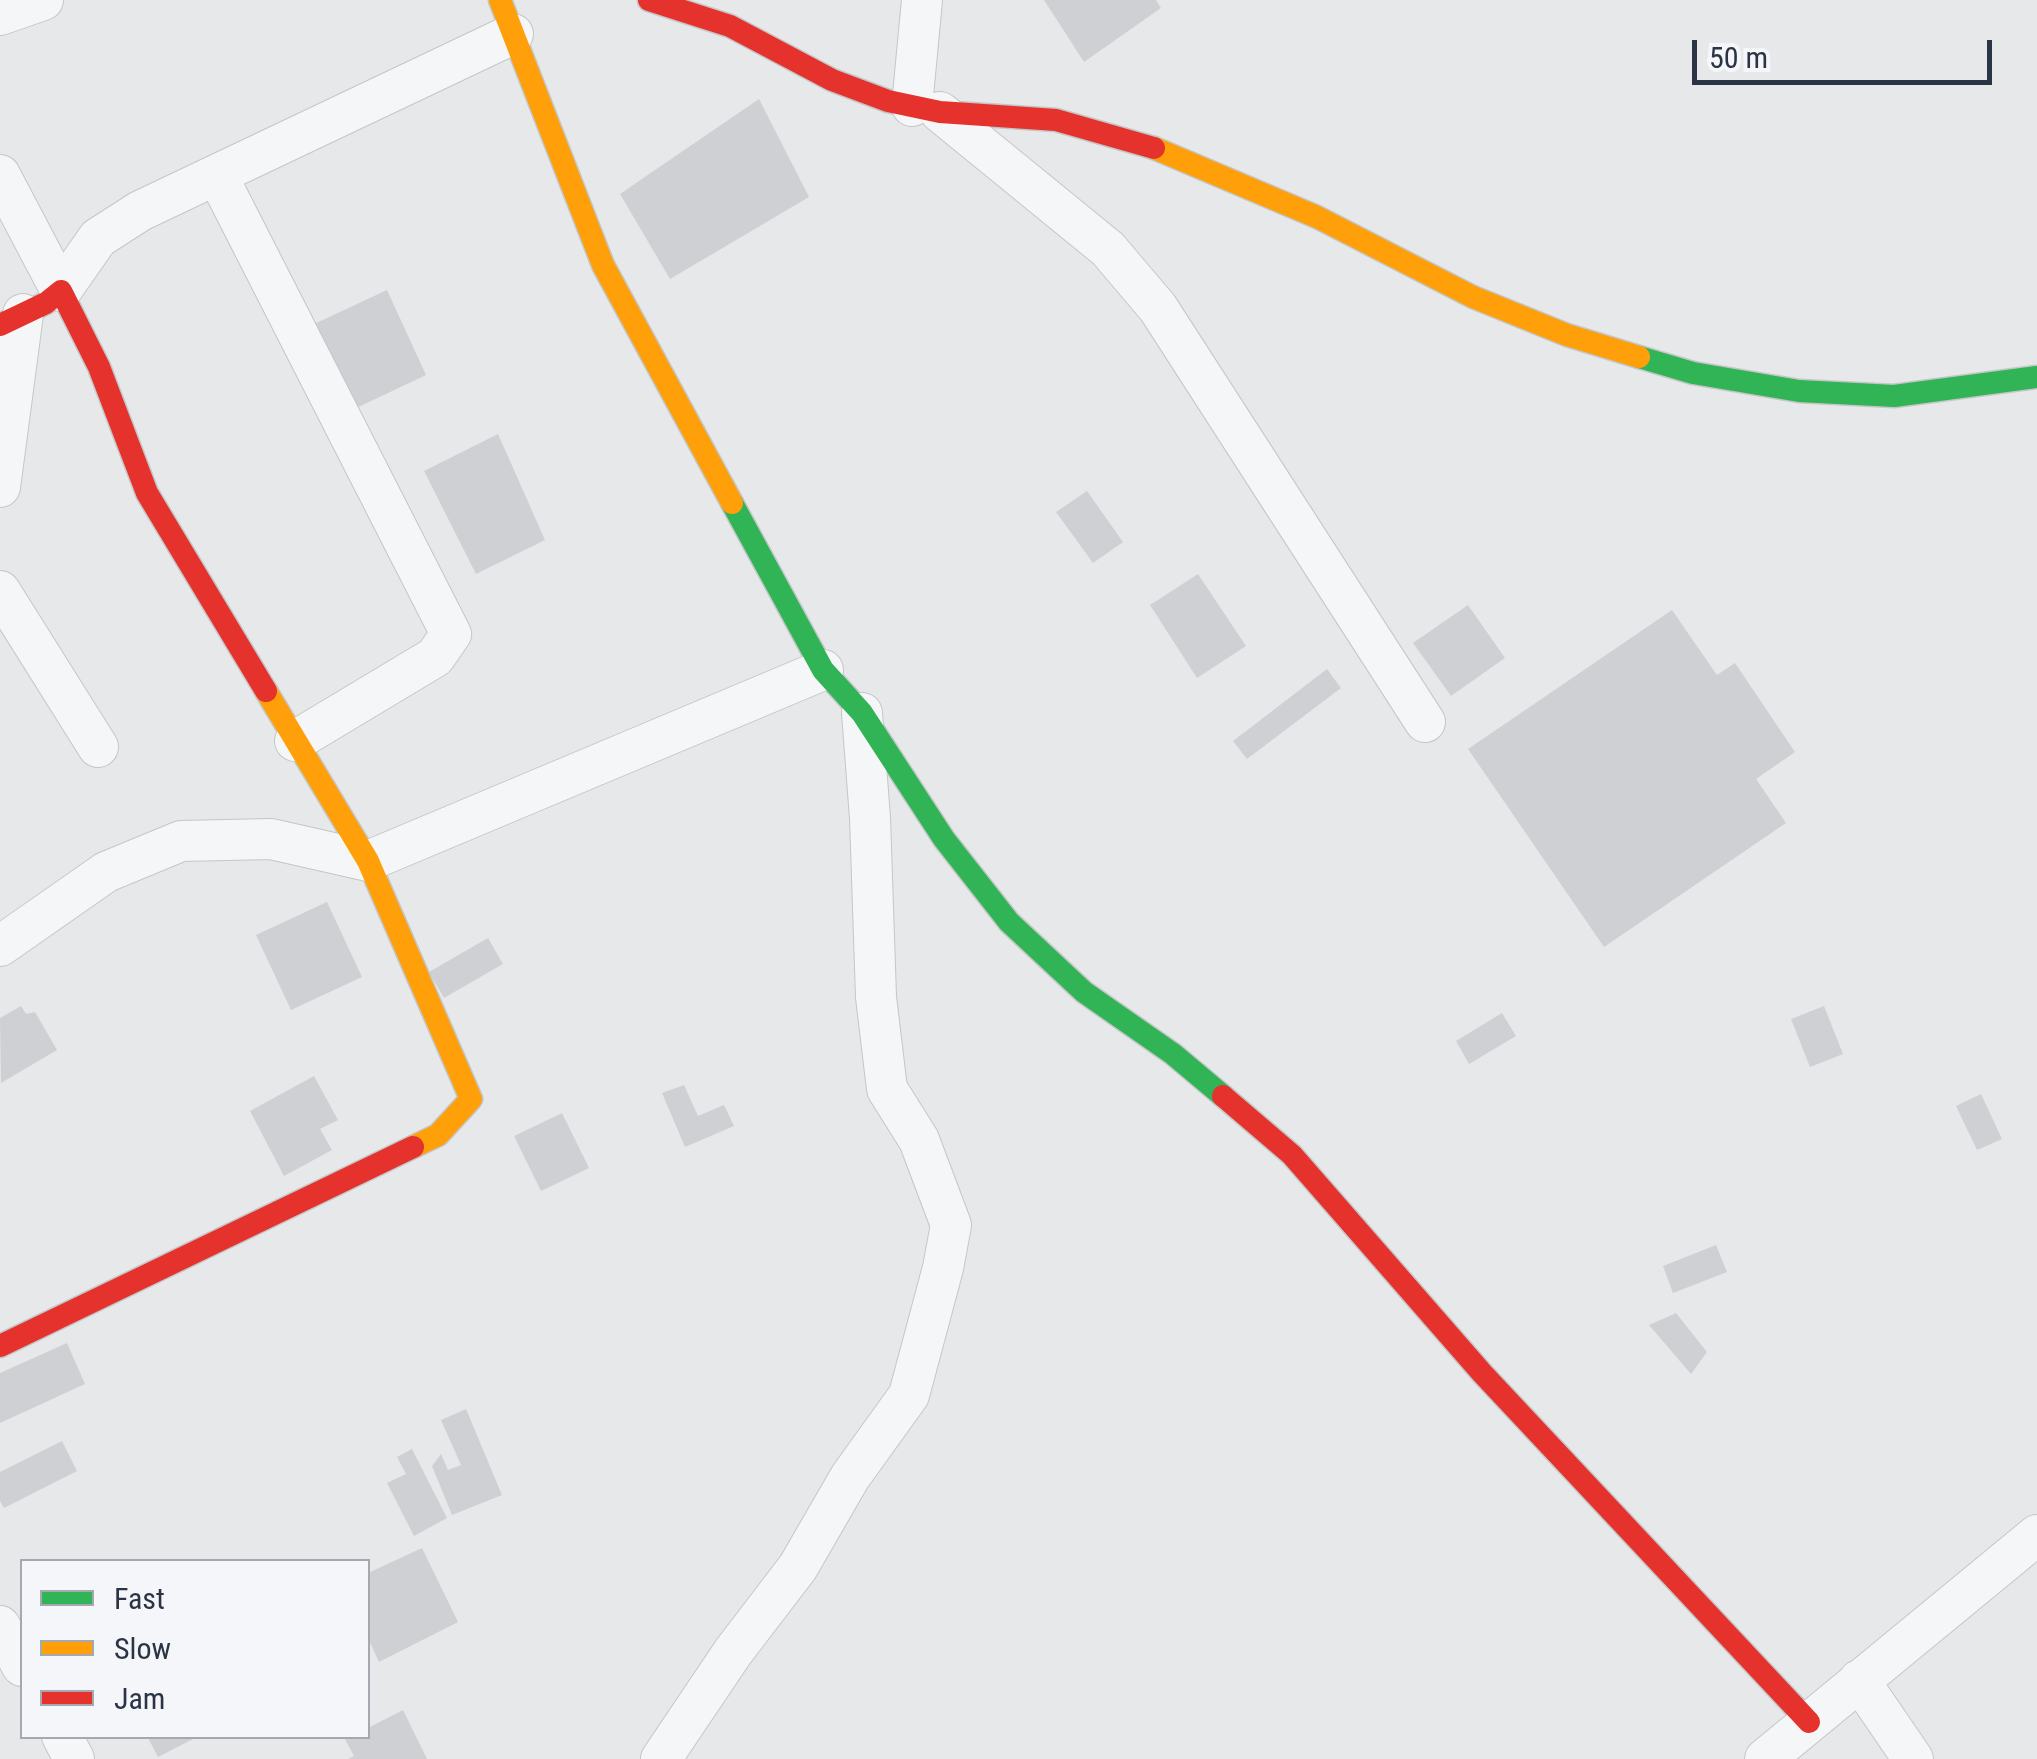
<!DOCTYPE html>
<style>
body{margin:0}
#map{position:relative;width:2037px;height:1759px;overflow:hidden;background:#e6e8ea;font-family:"Roboto Condensed",sans-serif}
canvas{display:block}
.legend{position:absolute;left:20px;top:1559px;width:350px;height:180px;box-sizing:border-box;background:#f4f6f9;border:2px solid #a4a8b1;margin:0;padding:12px 18px;list-style:none;font-size:30px;color:#2b3445}
.legend li{display:flex;align-items:center;gap:20px;height:50px}
.legend b{width:50px;border:2px solid #a4a8b1}
.scale{position:absolute;left:1692px;top:40px;width:300px;height:45px;box-sizing:border-box;border:5px solid #2b3445;border-top:0;padding-left:12px;font-size:30px;line-height:35px;white-space:nowrap;color:#2b3445;-webkit-text-stroke:8px #f4f6f9;paint-order:stroke}
</style>
<div id="map">
<canvas width="2037" height="1759"></canvas>
<ul class="legend">
<li><b style="height:12px;background:#30b455"></b>Fast</li>
<li><b style="height:12px;background:#ff9f0a"></b>Slow</li>
<li><b style="height:12px;background:#e5322d"></b>Jam</li>
</ul>
<div class="scale">50 m</div>
</div>
<script>
const c = document.querySelector('canvas').getContext('2d');
c.lineJoin = 'round';
function fill(path, color) {
  c.fillStyle = color;
  c.fill(path, 'evenodd');
}
function shape(rows) {
  const path = new Path2D();
  for (const r of rows) {
    path.moveTo(r[0], r[1]);
    for (let i = 2; i < r.length; i += 2) path.lineTo(r[i], r[i + 1]);
  }
  return path;
}
function stroke(path, color, width, dash) {
  c.strokeStyle = color;
  c.lineWidth = width;
  c.lineCap = dash ? 'butt' : 'round';
  c.setLineDash(dash || []);
  c.stroke(path);
}
fill(shape([
 [1044,0,1156,0,1161,8,1084,62],
 [759,99,809,197,670,279,620,194],
 [387,290,426,375,350,411,312,325],
 [498,434,545,540,476,574,424,471],
 [1087,491,1123,542,1093,563,1056,512],
 [1198,574,1246,646,1197,678,1150,605],
 [1468,605,1505,658,1451,696,1413,643],
 [1672,610,1717,675,1735,663,1795,752,1756,779,1786,823,1604,947,1468,749],
 [1327,669,1341,688,1247,759,1233,741],
 [327,902,362,977,291,1010,256,935],
 [488,938,503,964,444,998,429,972],
 [21,1006,26,1014,35,1012,57,1050,1,1083,0,1018],
 [1824,1006,1843,1054,1810,1067,1791,1019],
 [1502,1013,1516,1036,1469,1064,1456,1041],
 [314,1076,338,1120,320,1129,332,1150,284,1176,250,1111],
 [684,1085,698,1116,724,1105,734,1126,685,1147,662,1093],
 [1981,1094,2002,1139,1977,1150,1956,1106],
 [562,1113,589,1168,541,1191,514,1136],
 [1716,1245,1727,1272,1673,1293,1663,1266],
 [1676,1313,1707,1352,1691,1374,1649,1325],
 [67,1343,85,1384,0,1423,0,1373],
 [466,1409,502,1495,452,1515,432,1466,441,1454,448,1470,461,1465,441,1420],
 [62,1441,77,1471,4,1508,0,1501,0,1472],
 [412,1449,447,1518,414,1536,387,1483,406,1474,397,1457],
 [422,1548,458,1622,379,1662,368,1638,368,1573],
 [403,1710,427,1759,348,1759,354,1756,345,1739,368,1736,368,1728],
 [147,1736,199,1736,158,1757]
]), '#ced0d3');
const street = shape([
 [0,15,43,0],
 [912,106,922,0],
 [940,112,1108,249,1158,308,1425,722],
 [0,175,61,291,98,238,140,211,513,34],
 [217,175,451,634,435,657,295,741],
 [0,487,23,314],
 [0,591,98,747],
 [0,946,106,872,181,841,271,839,368,861,823,670],
 [0,1626,22,1666],
 [1859,1680,1913,1759],
 [62,1736,74,1759],
 [661,1759,733,1652,798,1567,850,1477,909,1395,943,1268,951,1225,919,1140,887,1089,876,997,870,818,862,713],
 [1765,1759,2037,1535]
]);
const fast = shape([
 [1639,357,1693,373,1799,391,1894,396,2037,377],
 [732,503,823,670,862,713,944,839,1009,922,1084,992,1173,1054,1223,1096]
]);
const slow = shape([
 [500,0,603,265,732,503],
 [1154,148,1317,217,1473,297,1567,335,1639,357],
 [266,691,368,861,471,1099,438,1135,413,1147]
]);
const jam = shape([
 [649,0,730,26,832,80,888,101,940,112,1056,120,1154,148],
 [0,325,46,303,61,291,99,367,147,493,266,691],
 [1223,1096,1292,1155,1482,1373,1809,1722],
 [0,1346,413,1147]
]);
stroke(street, '#c4c6c8', 42);
stroke(fast, '#c4c6c8', 25);
stroke(slow, '#c4c6c8', 25);
stroke(jam, '#c4c6c8', 25);
stroke(street, '#f5f6f7', 40);
stroke(fast, '#30b455', 22);
stroke(slow, '#ff9f0a', 22);
stroke(jam, '#e5322d', 22);
</script>
